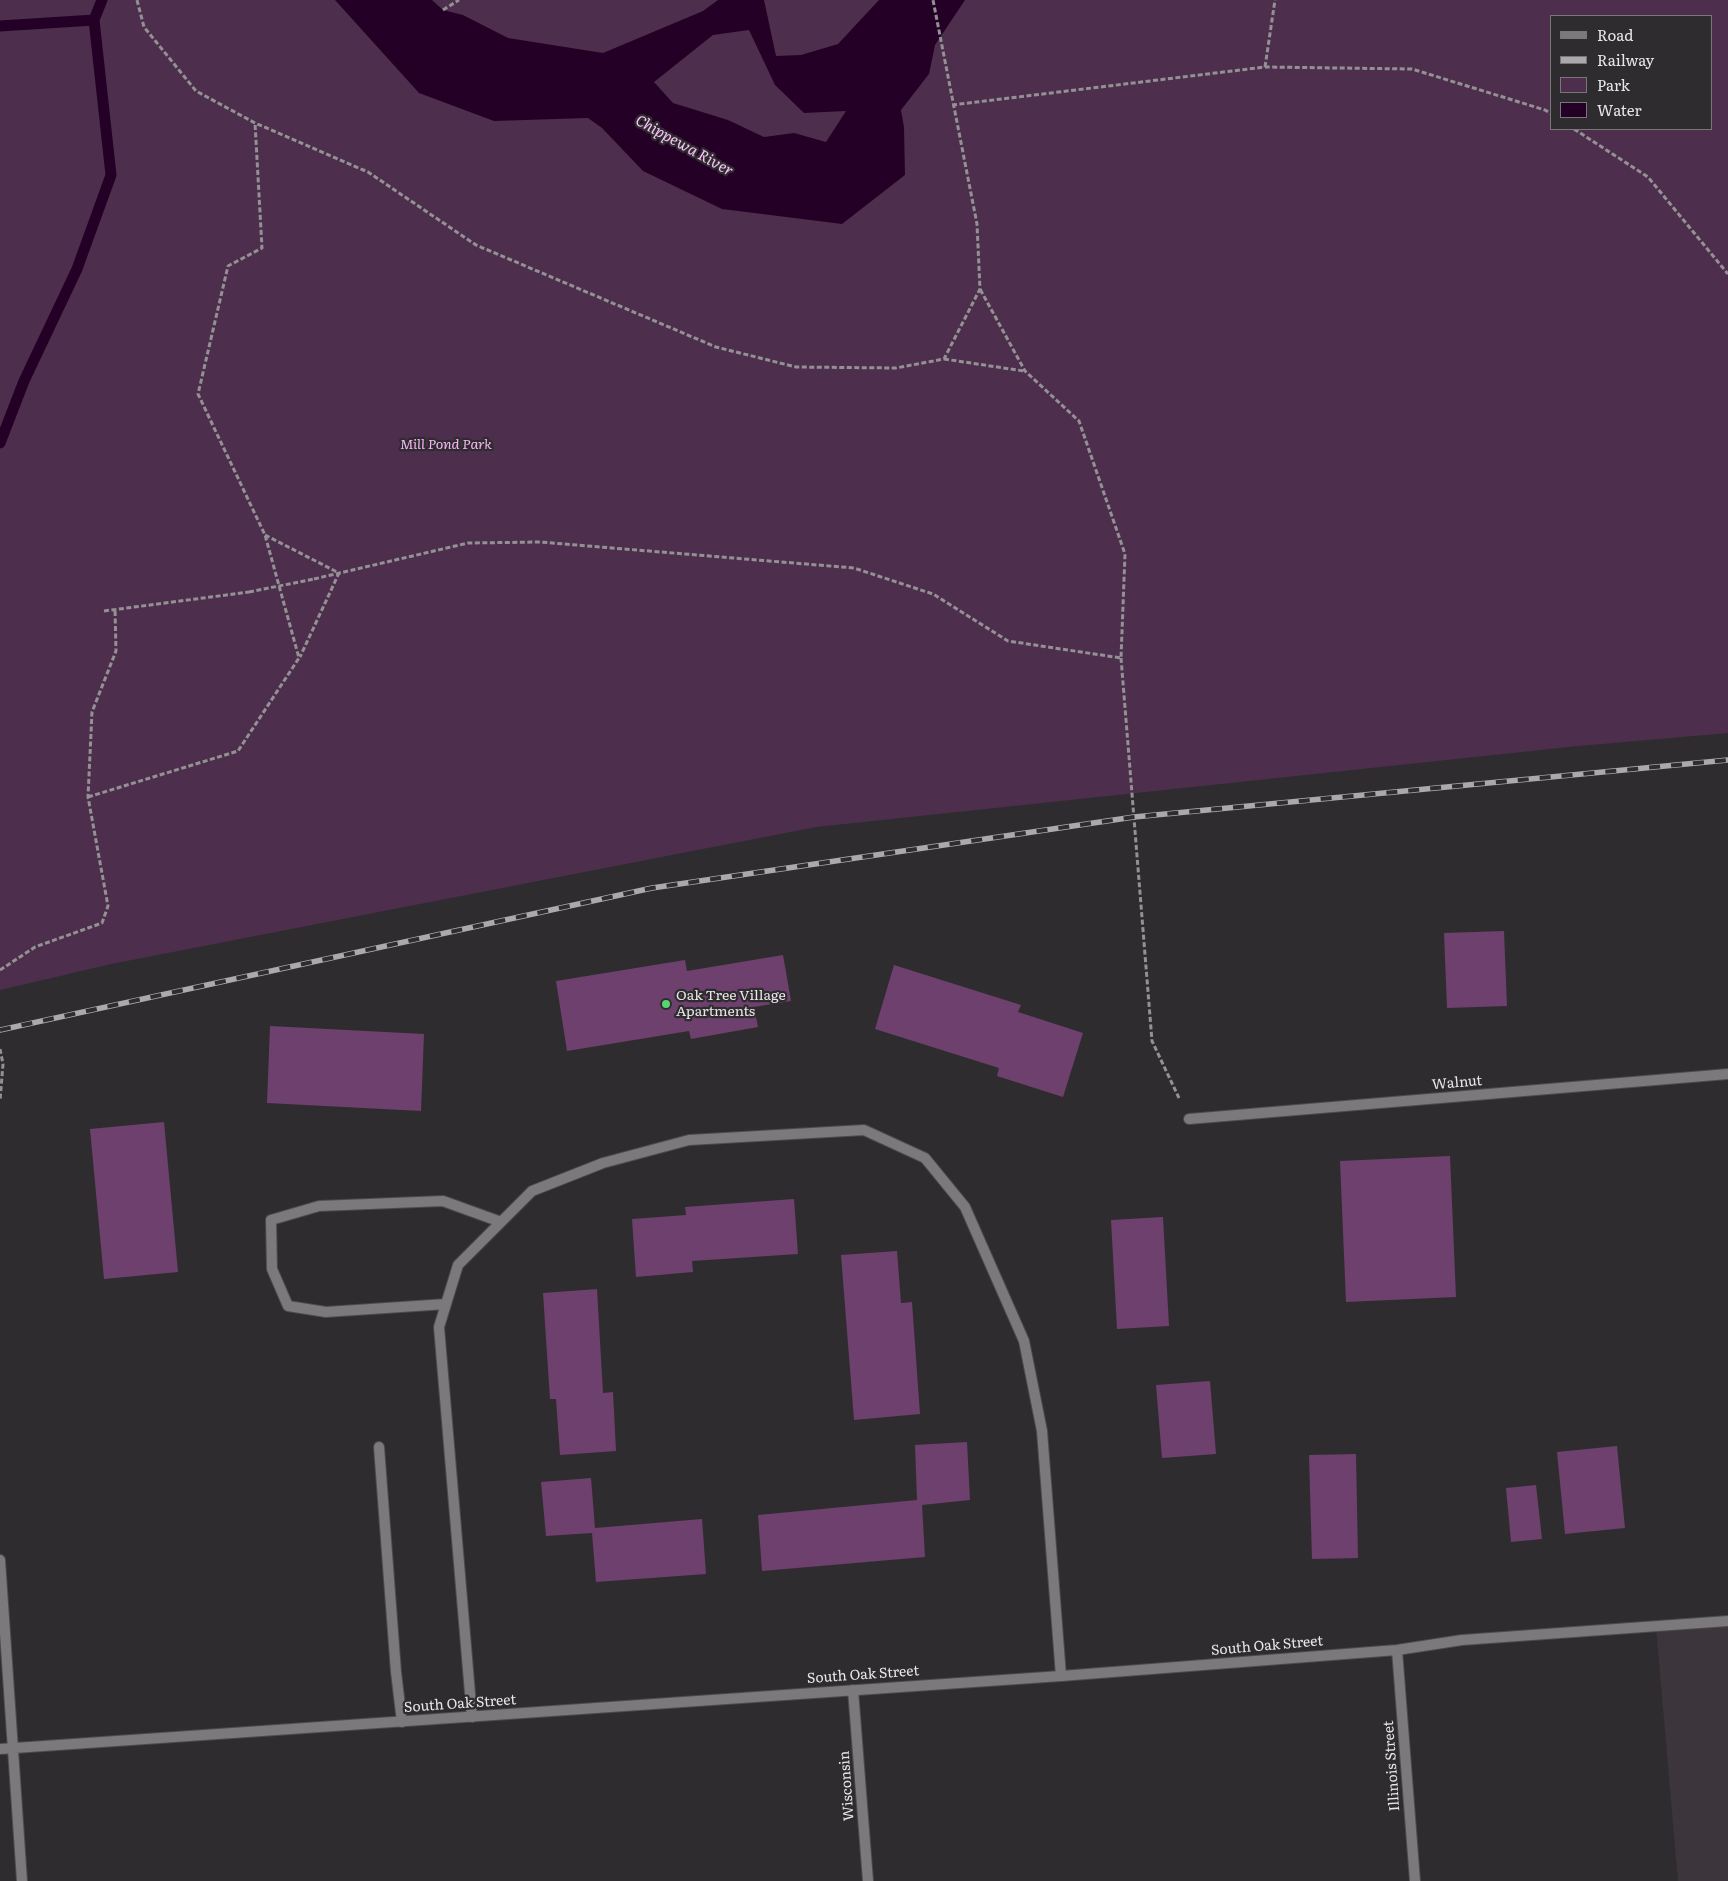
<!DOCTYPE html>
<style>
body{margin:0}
#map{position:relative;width:1728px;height:1881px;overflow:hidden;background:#2f2c2f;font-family:Literata,serif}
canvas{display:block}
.legend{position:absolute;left:1550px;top:15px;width:162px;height:115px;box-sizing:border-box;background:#2f2c2f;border:1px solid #797679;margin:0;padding:6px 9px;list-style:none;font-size:15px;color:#e8e6e8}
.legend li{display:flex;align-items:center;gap:10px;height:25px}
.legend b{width:25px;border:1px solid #797679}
</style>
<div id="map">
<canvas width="1728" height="1881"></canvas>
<ul class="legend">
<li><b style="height:6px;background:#7b797b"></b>Road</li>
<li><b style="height:6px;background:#aba9ab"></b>Railway</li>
<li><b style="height:14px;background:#4d2f4d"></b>Park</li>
<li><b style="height:14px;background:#250026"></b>Water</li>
</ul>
</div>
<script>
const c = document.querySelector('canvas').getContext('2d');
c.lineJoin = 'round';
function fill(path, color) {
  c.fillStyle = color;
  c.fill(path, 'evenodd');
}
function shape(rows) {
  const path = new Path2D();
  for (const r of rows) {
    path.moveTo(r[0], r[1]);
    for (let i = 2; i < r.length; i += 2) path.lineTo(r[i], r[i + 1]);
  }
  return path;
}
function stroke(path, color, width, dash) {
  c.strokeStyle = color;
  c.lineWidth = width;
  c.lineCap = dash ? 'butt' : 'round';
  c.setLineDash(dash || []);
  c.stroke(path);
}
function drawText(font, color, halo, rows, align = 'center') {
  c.font = font + ' Literata,serif';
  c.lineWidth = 4.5;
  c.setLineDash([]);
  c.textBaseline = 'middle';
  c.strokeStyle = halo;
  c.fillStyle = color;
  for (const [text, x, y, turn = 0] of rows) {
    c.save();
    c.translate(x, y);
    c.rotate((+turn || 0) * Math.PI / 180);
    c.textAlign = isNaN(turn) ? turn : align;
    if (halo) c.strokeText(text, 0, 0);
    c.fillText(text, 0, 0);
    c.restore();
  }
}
fill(shape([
 [1728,1622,1728,1881,1678,1881,1656,1627]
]), '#3c353c');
fill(shape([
 [0,0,1728,0,1728,733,1578,746,816,827,111,964,0,990],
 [1552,16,1712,16,1712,129,1552,129]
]), '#4d2f4d');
fill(shape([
 [335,0,432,0,443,10,463,15,508,38,603,53,703,11,718,0,764,0,776,56,801,55,838,44,879,0,965,0,935,45,929,74,901,110,904,127,905,175,842,224,722,209,643,171,602,128,588,118,494,121,419,93],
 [749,30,775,85,804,113,846,111,826,142,794,133,764,137,728,120,673,103,654,82,713,35]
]), '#250026');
stroke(shape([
 [0,26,94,20,102,0],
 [0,443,24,381,77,269,111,175,94,20]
]), '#250026', 11);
fill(shape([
 [1504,931,1507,1006,1447,1008,1444,933],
 [783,955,791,1001,754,1007,758,1027,691,1039,689,1031,567,1051,556,981,685,960,687,971],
 [894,965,1021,1005,1018,1012,1083,1033,1063,1097,997,1076,999,1068,875,1029],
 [270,1026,424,1034,421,1111,267,1103],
 [164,1122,178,1272,104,1279,90,1129],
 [1450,1156,1456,1297,1346,1302,1340,1161],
 [794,1199,798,1254,692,1261,693,1272,636,1277,632,1219,686,1215,685,1207],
 [1163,1217,1169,1326,1117,1329,1111,1220],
 [897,1251,901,1303,912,1302,920,1414,854,1420,841,1255],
 [597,1289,603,1393,613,1392,616,1451,560,1455,556,1399,550,1399,543,1293],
 [1210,1381,1216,1454,1162,1458,1156,1385],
 [967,1442,970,1500,922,1505,925,1557,762,1571,758,1515,917,1500,915,1445],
 [1617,1446,1625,1528,1565,1534,1557,1452],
 [1356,1454,1358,1558,1312,1559,1309,1455],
 [591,1478,595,1528,702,1519,706,1574,596,1582,592,1533,546,1536,541,1482],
 [1536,1485,1542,1539,1511,1542,1506,1488]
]), '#6d406d');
const lane = shape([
 [446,1304,326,1312,288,1306,272,1269,271,1220,319,1206,443,1201,501,1222],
 [379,1447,396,1672,402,1722],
 [472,1717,439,1327,458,1265,532,1191,603,1163,689,1140,864,1130,925,1158,965,1207,1024,1341,1042,1431,1061,1676]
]);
const street = shape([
 [1189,1119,1728,1074],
 [0,1560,22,1881],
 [1397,1650,1415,1881],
 [853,1690,868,1881],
 [0,1749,1061,1676,1397,1650,1462,1640,1728,1621]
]);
stroke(lane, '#4d4a4d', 12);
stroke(street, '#4d4a4d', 12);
stroke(shape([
 [137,0,144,27,196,91,255,123,368,172,476,245,716,347,796,367,896,368,944,359,980,289,977,224,933,0],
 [443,10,459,0],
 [1265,67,1275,0],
 [952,105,1265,67,1412,69,1545,110,1552,114],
 [1574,129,1648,177,1728,274],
 [944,359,1024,371],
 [265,535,339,573,300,657],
 [314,579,468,543,540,542,854,568,933,594,1008,641,1121,658,1125,554,1079,421,1025,371,980,289],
 [104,611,249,592],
 [1121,658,1152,1041,1179,1098],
 [88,797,238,751,299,658,265,535,198,394,228,266,262,248,255,123],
 [0,970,35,947,102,923,108,906,88,797,92,712,116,651,115,609],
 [0,1049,3,1064,0,1101]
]), '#939193', 3, [5, 2.5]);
stroke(lane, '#7b797b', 10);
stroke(street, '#7b797b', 10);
const rail = shape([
 [0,1030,652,888,1134,817,1728,760]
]);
stroke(rail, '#aba9ab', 5.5);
stroke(rail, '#2f2c2f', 4, [11]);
stroke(shape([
 [249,592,314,579]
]), '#939193', 3, [5, 2.5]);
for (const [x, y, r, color] of [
 [666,1004,5,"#59d56f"]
]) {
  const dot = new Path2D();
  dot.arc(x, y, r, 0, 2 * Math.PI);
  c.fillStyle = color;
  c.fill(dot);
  stroke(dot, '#2f2c2f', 2);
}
drawText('italic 14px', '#f9b4f8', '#2f2c2f', [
 ["Mill Pond Park",446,445]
]);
drawText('14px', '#e8e6e8', '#2f2c2f', [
 ["Oak Tree Village",676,996],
 ["Apartments",676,1012]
], 'left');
drawText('14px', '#e8e6e8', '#2f2c2f', [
 ["Walnut",1457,1083,-5],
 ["South Oak Street",1267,1646,-5],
 ["South Oak Street",863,1675,-4],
 ["South Oak Street",460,1704,-4],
 ["Illinois Street",1392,1766,-94],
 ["Wisconsin",847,1786,-94]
]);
drawText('italic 15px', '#fcc4fb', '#2f2c2f', [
 ["Chippewa River",684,146,29]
]);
</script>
